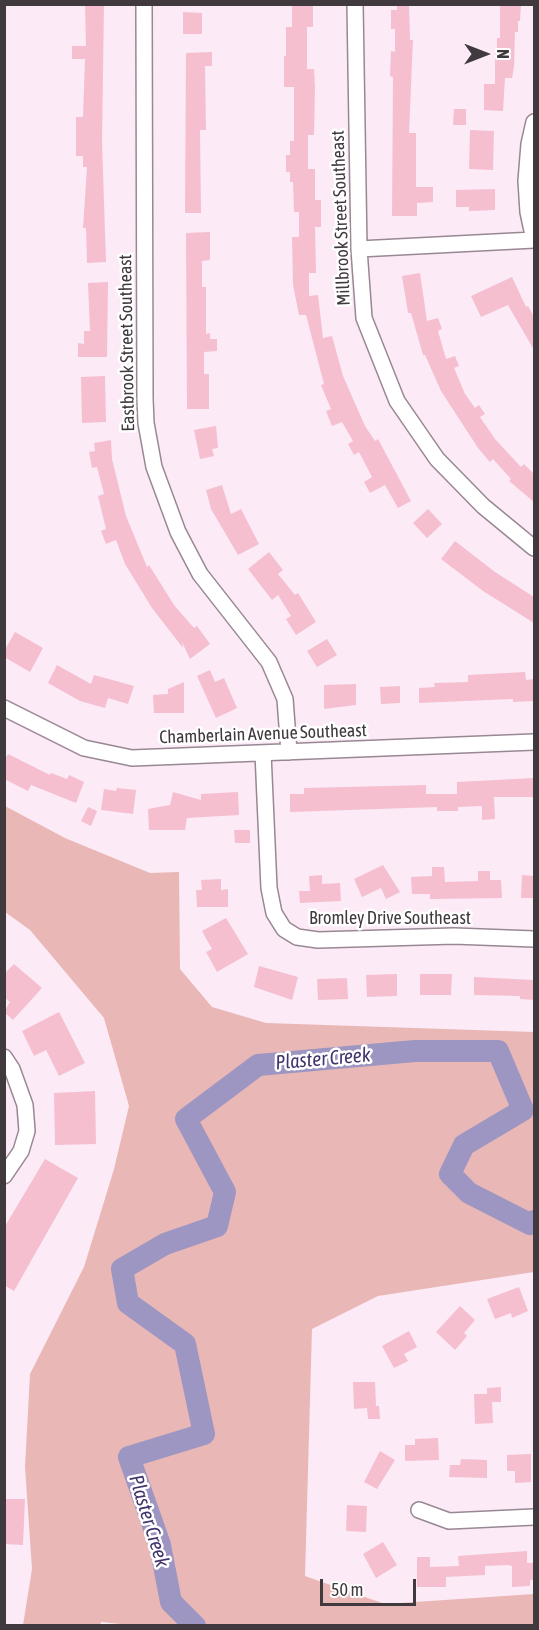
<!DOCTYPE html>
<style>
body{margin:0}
#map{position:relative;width:539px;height:1630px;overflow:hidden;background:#fceaf7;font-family:"Asap Condensed",sans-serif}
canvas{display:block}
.frame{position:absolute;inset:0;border:6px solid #40393e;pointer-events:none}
.north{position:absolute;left:455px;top:24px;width:60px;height:60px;-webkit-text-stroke:4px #fff;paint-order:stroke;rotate:90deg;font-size:16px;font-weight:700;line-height:24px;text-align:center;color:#40393e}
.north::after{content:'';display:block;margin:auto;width:21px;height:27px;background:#40393e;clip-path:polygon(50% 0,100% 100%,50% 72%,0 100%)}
.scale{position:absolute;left:320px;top:1579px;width:96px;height:27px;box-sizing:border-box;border:3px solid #40393e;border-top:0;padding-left:8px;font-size:18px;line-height:21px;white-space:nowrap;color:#40393e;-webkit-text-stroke:4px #fff;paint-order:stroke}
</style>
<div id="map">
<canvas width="539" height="1630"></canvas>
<div class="frame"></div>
<div class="north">N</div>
<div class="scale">50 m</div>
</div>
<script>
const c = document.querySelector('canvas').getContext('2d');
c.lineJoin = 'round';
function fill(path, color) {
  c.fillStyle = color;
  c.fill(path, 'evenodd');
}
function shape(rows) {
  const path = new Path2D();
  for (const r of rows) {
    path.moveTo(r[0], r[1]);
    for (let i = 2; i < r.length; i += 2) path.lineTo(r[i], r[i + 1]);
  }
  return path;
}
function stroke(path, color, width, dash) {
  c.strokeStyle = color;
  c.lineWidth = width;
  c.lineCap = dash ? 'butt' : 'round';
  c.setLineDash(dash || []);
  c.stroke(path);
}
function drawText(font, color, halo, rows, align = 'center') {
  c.font = font + ' "Asap Condensed",sans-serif';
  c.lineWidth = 5;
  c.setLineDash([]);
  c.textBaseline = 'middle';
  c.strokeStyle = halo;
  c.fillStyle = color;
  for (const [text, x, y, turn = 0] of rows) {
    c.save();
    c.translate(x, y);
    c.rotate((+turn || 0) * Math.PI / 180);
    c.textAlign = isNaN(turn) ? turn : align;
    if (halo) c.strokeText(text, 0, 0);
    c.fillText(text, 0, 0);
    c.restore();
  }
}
fill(shape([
 [5,806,65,838,150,873,179,872,180,969,212,1007,266,1023,534,1032,534,1272,378,1296,312,1329,305,1576,385,1604,534,1594,534,1625,140,1626,101,1622,100,1626,23,1625,32,1569,25,1467,30,1374,84,1267,114,1169,129,1106,104,1018,30,930,5,912]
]), '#e9b8b6');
stroke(shape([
 [195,1626,171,1602,160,1545,129,1457,204,1434,185,1344,128,1303,122,1269,165,1244,217,1226,225,1192,186,1119,258,1065,415,1051,498,1051,523,1110,464,1145,450,1174,469,1193,530,1224,534,1221]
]), '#9d96c2', 22);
fill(shape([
 [85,4,104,4,102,142,106,262,87,263,86,228,83,228,87,167,83,167,83,156,76,156,76,117,83,117,85,59,72,59,72,46,86,46],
 [313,4,313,27,307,27,307,69,314,69,315,87,314,135,308,135,308,169,315,169,315,200,321,200,321,227,315,227,316,273,309,273,309,296,318,295,323,338,332,336,343,376,365,426,375,441,378,439,411,501,398,508,385,485,370,493,364,482,372,477,359,452,354,455,348,444,353,441,342,422,332,426,326,411,331,409,321,385,324,384,306,315,299,315,293,285,292,237,299,237,299,212,294,212,293,182,290,182,290,172,286,172,286,155,290,155,290,141,294,141,294,87,284,87,284,56,286,56,286,27,292,27,292,5],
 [397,4,409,4,410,40,413,40,409,133,416,133,416,187,433,187,433,202,417,203,417,216,392,216,393,77,390,76,391,51,395,52,395,29,391,29,391,10,397,10],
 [500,4,521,4,520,21,518,21,518,32,515,32,514,67,512,78,505,78,503,111,484,110,484,84,495,84,495,52,497,52,497,38,500,38],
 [183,12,202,13,202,34,183,34],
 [212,52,212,66,205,66,206,130,200,130,201,213,185,213,186,53],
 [454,109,466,109,466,125,453,125],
 [470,130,494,131,493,170,469,169],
 [495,189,495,210,469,211,469,207,456,207,456,190],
 [210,232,210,260,202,261,202,287,206,287,206,334,210,333,210,339,217,339,217,351,204,352,204,374,209,374,209,409,187,409,186,233],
 [420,273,427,321,438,318,442,329,438,331,446,359,455,356,459,366,454,368,465,394,475,408,479,405,485,414,480,417,495,439,521,467,524,464,534,474,534,502,509,481,511,479,493,459,490,462,478,448,441,391,425,355,423,355,411,313,408,313,402,276],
 [512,277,526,307,528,306,534,317,534,350,508,305,481,317,471,296],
 [108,282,107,357,78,357,78,343,84,344,84,331,90,331,88,283],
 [105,376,106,422,82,423,81,377],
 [216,426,218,448,212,449,214,456,200,459,194,430],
 [111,440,112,459,126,516,147,567,149,565,174,605,194,628,197,626,210,644,190,659,182,642,183,648,152,608,125,564,116,540,106,544,101,531,106,529,98,496,104,494,97,467,92,468,89,452,95,451,94,443],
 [222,485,231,514,241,509,259,544,238,555,211,509,206,490],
 [428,509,442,524,427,538,413,523],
 [455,541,495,572,534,597,534,623,483,591,441,559],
 [269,552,283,570,278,574,295,595,298,593,316,622,296,635,286,619,291,616,278,595,272,600,248,569],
 [15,632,43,648,30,672,4,657,4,651],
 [327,639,337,655,317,667,307,651],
 [57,665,91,684,94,675,134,686,128,704,108,698,105,708,80,701,48,683],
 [210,670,215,682,224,678,237,708,216,718,197,676],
 [525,672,526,680,534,679,534,701,513,702,513,699,419,703,419,688,435,687,434,683,468,682,468,675],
 [184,682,184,713,154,713,153,695,168,694,168,689],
 [356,684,356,705,324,709,324,685],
 [400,686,400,703,381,704,380,687],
 [8,754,50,775,51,773,67,779,69,775,84,782,76,803,31,785,28,791,4,779,4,761],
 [534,778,534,797,494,797,495,819,482,820,482,806,458,807,458,811,437,811,437,807,290,812,290,794,304,794,304,788,426,785,426,794,457,794,457,782],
 [117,788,136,790,133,814,101,810,104,789,116,791],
 [173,792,201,800,201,794,238,792,239,815,187,818,185,830,149,830,148,809,170,805],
 [88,807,97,811,91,826,81,821],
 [234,830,250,830,250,843,235,843],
 [383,865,400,892,386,899,381,888,362,897,354,879],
 [432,867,444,867,445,882,478,881,478,871,490,871,490,880,501,880,502,898,430,899,430,894,412,894,411,877,432,876],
 [322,875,322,884,340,883,341,901,300,903,299,891,310,891,309,876],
 [522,875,534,876,534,898,521,898],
 [221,879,221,890,228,889,228,907,197,907,196,890,202,890,201,880],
 [226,918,248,954,217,972,206,952,212,949,202,931],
 [14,964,42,988,13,1020,4,1012,10,1002,4,997,4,974],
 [259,966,298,977,292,1000,254,987],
 [397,974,397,996,367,997,366,975],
 [420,974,452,974,451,995,420,995],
 [474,977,534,980,534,1000,520,999,520,996,474,995],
 [347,978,348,999,318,1000,317,979],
 [59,1012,85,1063,59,1076,46,1050,34,1056,22,1031],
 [95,1091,96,1144,55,1145,54,1093],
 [45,1159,78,1178,14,1291,4,1285,4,1228],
 [519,1287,528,1311,512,1318,511,1313,495,1319,487,1299],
 [460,1306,475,1320,464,1333,467,1336,455,1350,436,1332],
 [409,1331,417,1347,404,1354,408,1361,394,1368,382,1346],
 [353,1382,375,1382,376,1406,379,1406,380,1419,368,1419,367,1408,354,1409],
 [501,1387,501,1402,492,1402,493,1423,475,1424,474,1394,487,1394,487,1388],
 [438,1438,439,1460,405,1461,405,1445,415,1445,415,1439],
 [380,1451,395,1460,377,1489,364,1482],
 [531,1454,531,1482,515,1483,515,1471,507,1471,507,1455],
 [461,1459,487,1460,487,1478,449,1477,450,1465,460,1465],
 [4,1499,25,1499,23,1545,4,1544],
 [347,1505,367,1506,366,1532,346,1531],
 [383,1542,397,1565,376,1578,363,1554],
 [527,1551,527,1563,534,1563,534,1580,530,1580,530,1586,512,1587,512,1566,508,1565,485,1566,485,1575,446,1577,446,1587,417,1587,417,1557,430,1557,430,1567,459,1566,458,1556]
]), '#f5bfcf');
const minor = shape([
 [144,4,145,399,146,423,154,467,178,532,200,574,269,662,285,699,289,752],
 [355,4,359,249,364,318,397,401,437,459,483,506,534,548],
 [534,122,529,144,526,181,528,212,534,240],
 [359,249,534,240],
 [4,708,84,748,132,758,534,742],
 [263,753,269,888,274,913,284,929,297,937,318,940,454,936,534,939],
 [4,1057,12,1069,25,1105,27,1131,21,1151,4,1176],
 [419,1510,449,1521,534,1517]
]);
stroke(minor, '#988894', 18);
stroke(minor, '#fff', 15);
drawText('18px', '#40393e', '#fff', [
 ["Millbrook Street Southeast",341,218,-92],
 ["Eastbrook Street Southeast",127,343,-91],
 ["Chamberlain Avenue Southeast",263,734,-2],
 ["Bromley Drive Southeast",390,918]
]);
drawText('italic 20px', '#42346d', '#fff', [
 ["Plaster Creek",323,1059,-5],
 ["Plaster Creek",149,1521,73]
]);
</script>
